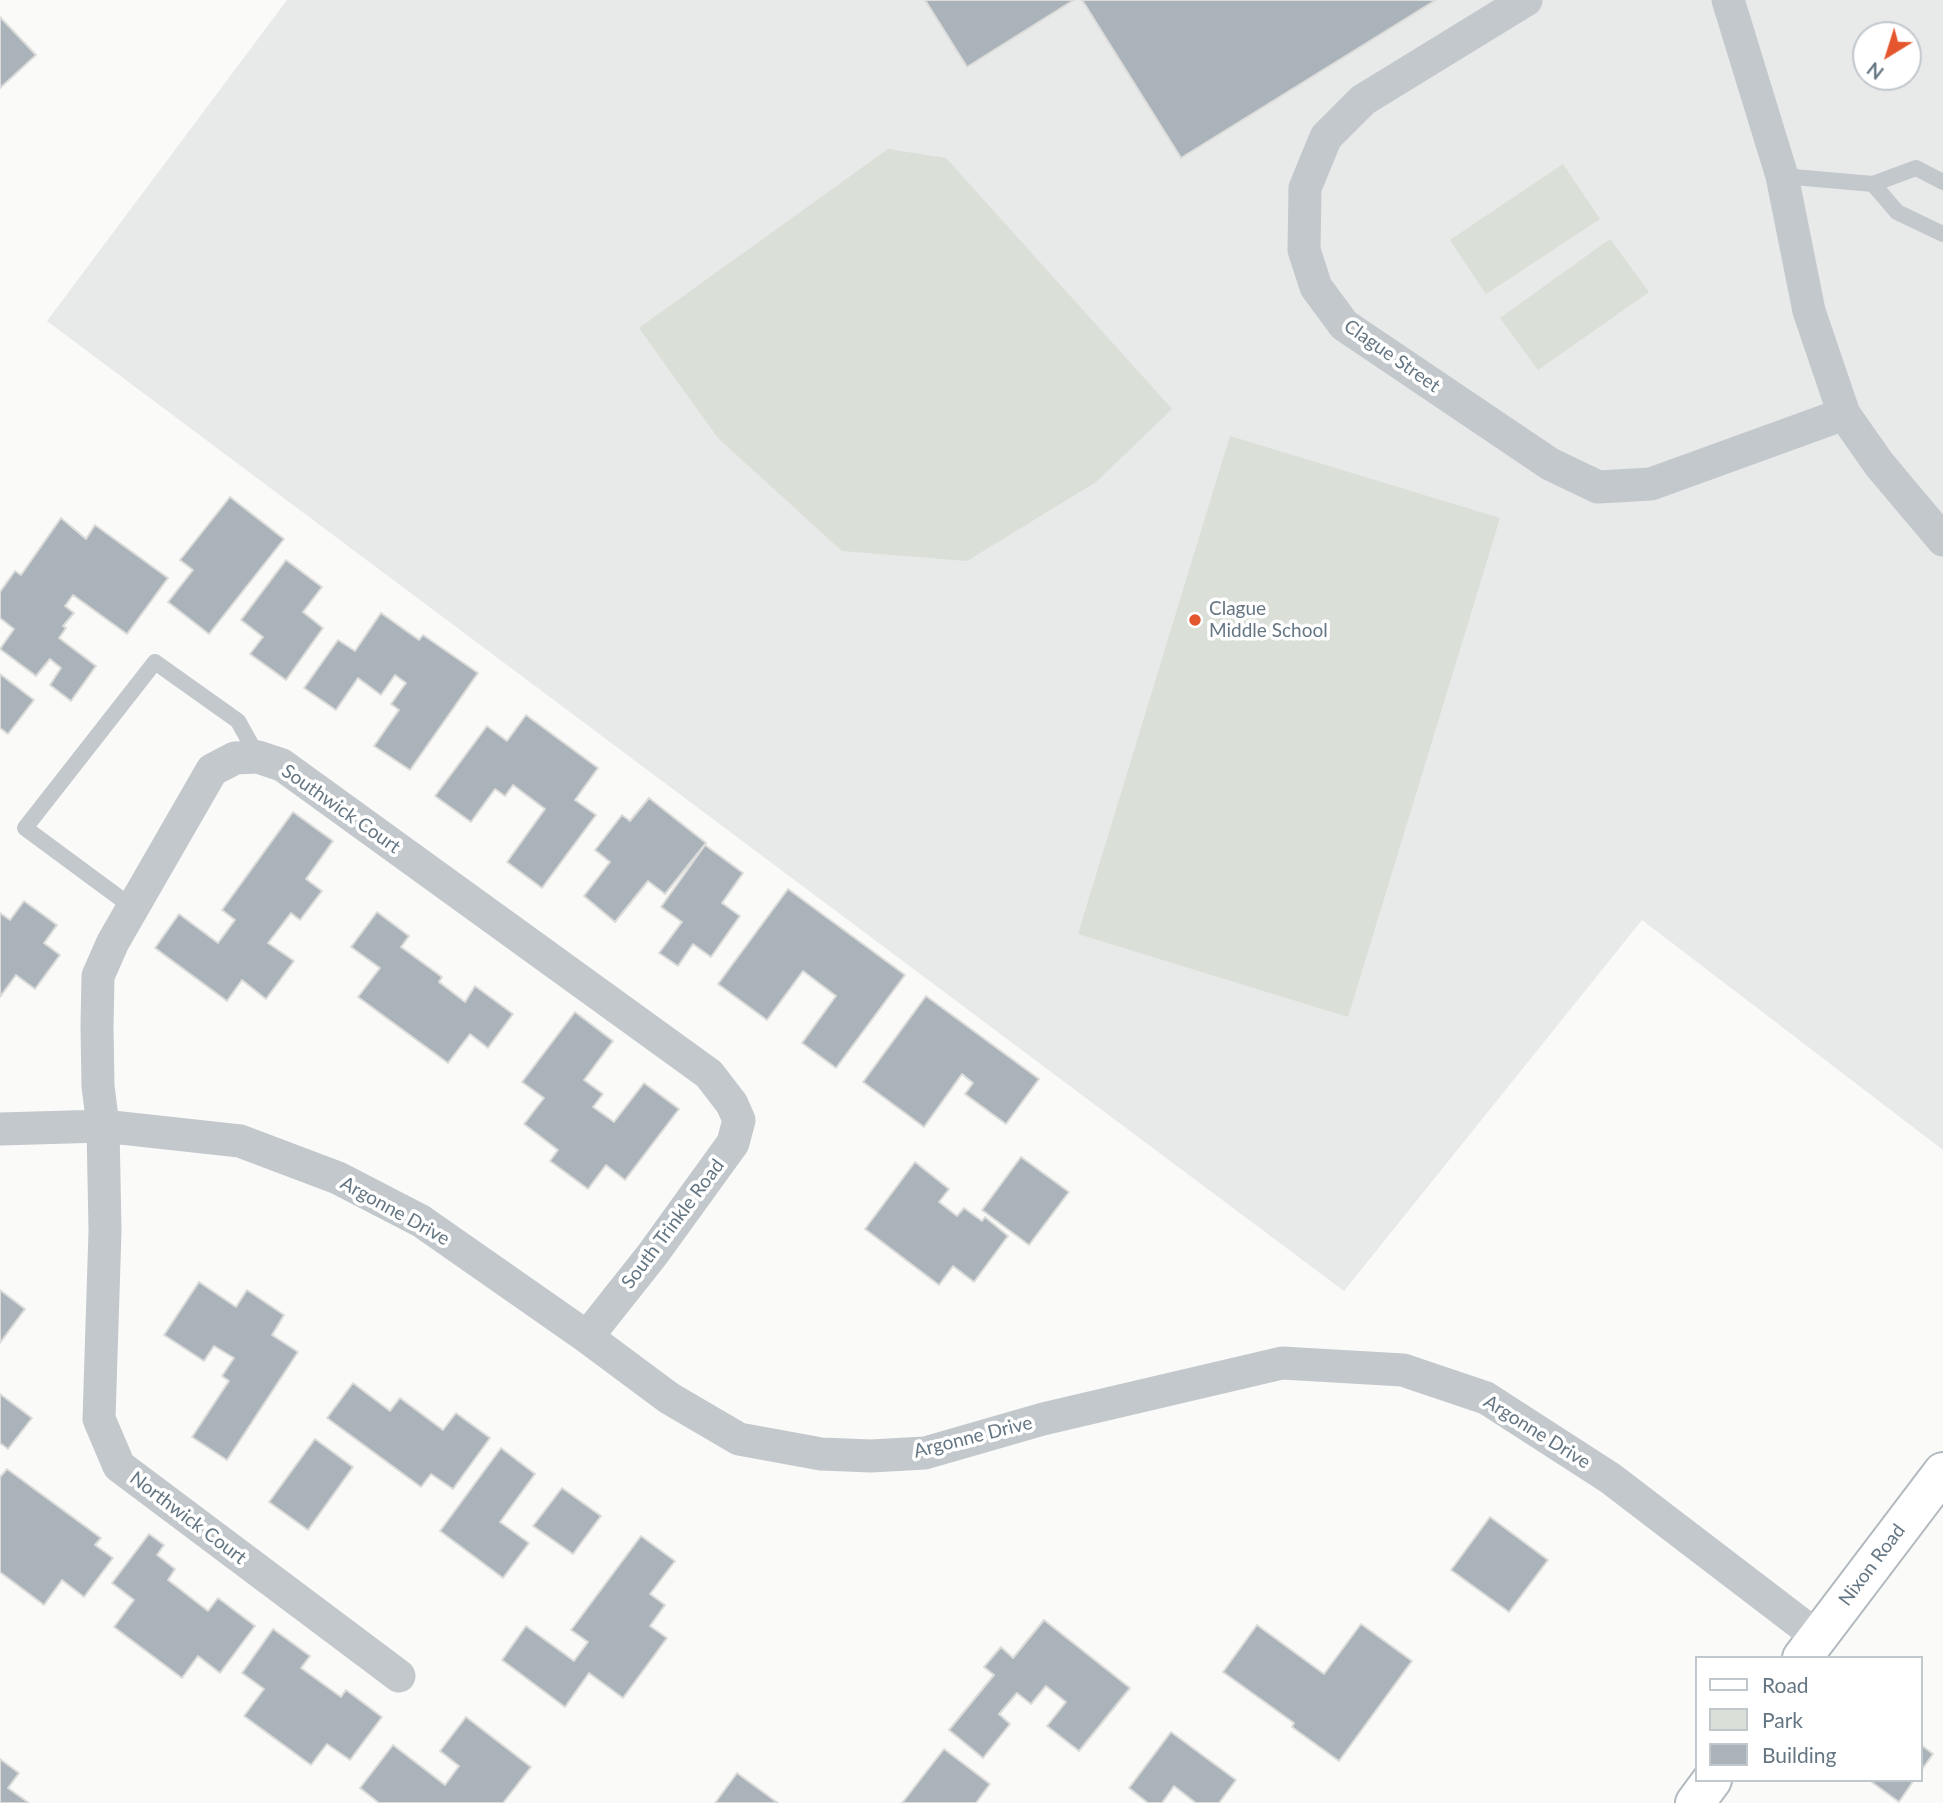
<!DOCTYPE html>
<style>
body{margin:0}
#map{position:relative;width:1943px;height:1803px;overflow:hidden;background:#fafaf8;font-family:Lato,sans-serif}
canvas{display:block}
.legend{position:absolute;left:1695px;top:1656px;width:228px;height:126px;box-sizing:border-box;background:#fff;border:2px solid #c1c8cd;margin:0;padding:9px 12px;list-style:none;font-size:21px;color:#657683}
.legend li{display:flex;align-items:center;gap:14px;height:35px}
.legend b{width:35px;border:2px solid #c1c8cd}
.north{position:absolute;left:1852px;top:21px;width:70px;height:70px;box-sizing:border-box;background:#fff;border:2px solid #c1c8cd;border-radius:50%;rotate:218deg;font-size:19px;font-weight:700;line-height:28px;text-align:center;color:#657683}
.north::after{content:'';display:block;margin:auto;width:24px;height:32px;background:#e4572e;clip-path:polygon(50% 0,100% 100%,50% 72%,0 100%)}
</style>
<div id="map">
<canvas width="1943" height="1803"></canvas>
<ul class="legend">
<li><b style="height:9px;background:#fff"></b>Road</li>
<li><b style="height:19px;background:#dadfd7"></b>Park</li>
<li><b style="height:19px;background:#aab3b9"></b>Building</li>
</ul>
<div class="north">N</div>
</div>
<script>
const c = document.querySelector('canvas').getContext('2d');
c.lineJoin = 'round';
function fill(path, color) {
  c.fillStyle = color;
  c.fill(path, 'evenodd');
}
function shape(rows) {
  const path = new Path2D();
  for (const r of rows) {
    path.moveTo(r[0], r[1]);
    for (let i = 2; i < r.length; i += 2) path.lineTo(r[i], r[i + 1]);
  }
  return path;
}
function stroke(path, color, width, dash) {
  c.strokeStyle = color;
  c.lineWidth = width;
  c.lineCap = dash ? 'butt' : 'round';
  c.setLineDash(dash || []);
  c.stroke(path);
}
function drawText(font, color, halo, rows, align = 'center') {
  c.font = font + ' Lato,sans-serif';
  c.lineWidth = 7;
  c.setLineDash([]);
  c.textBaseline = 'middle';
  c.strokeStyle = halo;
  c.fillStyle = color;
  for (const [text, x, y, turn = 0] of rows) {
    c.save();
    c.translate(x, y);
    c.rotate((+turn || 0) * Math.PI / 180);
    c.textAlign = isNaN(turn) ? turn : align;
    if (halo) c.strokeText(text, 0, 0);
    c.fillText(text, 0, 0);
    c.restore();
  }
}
fill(shape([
 [287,0,1943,0,1943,1150,1642,920,1344,1291,47,321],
 [1866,35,1908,35,1908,77,1866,77]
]), '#e8e9e9');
fill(shape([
 [888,149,946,158,1172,409,1096,482,967,561,842,551,718,438,639,328],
 [1563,164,1600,219,1486,294,1450,240],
 [1610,239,1649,292,1538,370,1500,318],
 [1230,436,1500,518,1348,1017,1078,934]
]), '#dadfd7');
const building = shape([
 [925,0,1074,0,967,67,925,0],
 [1082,0,1436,0,1181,158,1082,0],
 [0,17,36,55,0,88,0,17],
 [230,497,284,539,209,634,168,602,193,570,180,560,230,497],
 [61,518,86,539,95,525,168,578,127,634,73,595,65,606,74,613,63,626,66,628,59,638,96,666,71,701,50,685,61,668,50,659,36,676,0,649,14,629,0,618,0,592,15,571,21,575,61,518],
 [286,560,322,587,303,612,323,628,286,680,250,654,263,637,241,620,286,560],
 [381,613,419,640,423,635,478,673,410,770,374,746,399,710,391,704,406,683,395,675,381,695,358,678,336,710,304,688,338,640,355,651,381,613],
 [0,674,34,700,8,734,0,728,0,674],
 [526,715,598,768,575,800,596,815,542,888,507,862,545,809,513,785,505,796,495,789,471,822,435,796,487,726,507,741,526,715],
 [649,798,706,843,665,894,648,881,615,922,584,896,610,862,595,850,622,815,630,821,649,798],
 [293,812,333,841,306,879,322,891,300,920,291,913,268,943,294,961,266,999,242,980,227,1001,155,948,179,914,218,943,235,920,222,910,293,812],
 [705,845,743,873,722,903,740,916,711,957,693,944,678,966,659,953,682,922,661,907,705,845],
 [788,889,905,975,836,1068,802,1043,836,996,803,971,767,1020,718,984,788,889],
 [24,901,57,925,44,943,60,955,35,989,16,975,0,997,0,913,10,920,24,901],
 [377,912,409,936,401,947,442,977,439,982,465,1002,475,986,513,1014,488,1048,470,1034,448,1063,358,997,380,968,351,947,377,912],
 [926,996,1039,1079,1006,1124,965,1094,973,1083,962,1074,924,1127,863,1082,926,996],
 [575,1012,613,1041,584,1080,603,1094,593,1107,614,1122,644,1083,679,1109,625,1180,606,1165,588,1189,550,1161,558,1150,524,1124,544,1098,522,1082,575,1012],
 [1021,1157,1069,1192,1029,1245,982,1210,1021,1157],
 [915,1162,949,1189,939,1202,957,1216,964,1208,982,1221,985,1217,1008,1236,974,1282,953,1266,939,1285,865,1229,915,1162],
 [199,1282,236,1307,247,1290,284,1315,272,1335,298,1352,227,1460,192,1437,229,1381,222,1376,234,1358,214,1346,204,1361,164,1335,199,1282],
 [0,1290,25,1309,0,1343,0,1290],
 [353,1383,390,1411,400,1398,443,1430,456,1413,490,1438,453,1489,431,1474,421,1487,327,1418,353,1383],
 [0,1394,32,1418,8,1449,0,1443,0,1394],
 [315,1439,353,1467,308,1530,269,1502,315,1439],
 [501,1448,535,1474,500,1522,529,1543,503,1578,440,1531,501,1448],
 [7,1469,101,1538,95,1545,113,1558,84,1597,62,1580,44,1605,0,1572,0,1477,7,1469],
 [562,1488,601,1516,573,1554,533,1526,562,1488],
 [1490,1517,1548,1560,1509,1612,1451,1570,1490,1517],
 [149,1534,164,1545,157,1555,175,1569,168,1580,208,1611,218,1598,255,1626,220,1673,198,1656,182,1678,114,1627,134,1600,112,1583,149,1534],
 [641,1536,675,1561,650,1594,665,1605,650,1626,667,1638,623,1698,589,1673,565,1707,502,1660,526,1626,574,1661,588,1642,571,1630,641,1536],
 [1044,1620,1130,1688,1079,1751,1047,1726,1066,1702,1046,1686,1031,1704,1017,1693,999,1714,1010,1724,983,1758,949,1730,994,1675,984,1667,1001,1647,1013,1658,1044,1620],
 [1361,1624,1412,1661,1339,1761,1292,1727,1294,1723,1223,1672,1257,1625,1324,1674,1361,1624],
 [273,1629,310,1656,301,1668,341,1697,346,1690,382,1717,350,1760,327,1744,311,1765,244,1716,264,1689,242,1673,273,1629],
 [466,1717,531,1767,503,1803,379,1803,360,1788,393,1745,445,1785,459,1766,440,1751,466,1717],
 [1171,1732,1236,1780,1219,1803,1196,1803,1174,1786,1162,1803,1148,1803,1129,1788,1171,1732],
 [1920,1744,1933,1754,1920,1772,1920,1744],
 [944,1749,990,1784,976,1803,902,1803,944,1749],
 [0,1759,19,1773,8,1788,29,1803,0,1803,0,1759],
 [737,1773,778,1803,715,1803,737,1773],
 [1869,1780,1914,1780,1899,1802,1869,1780]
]);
fill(building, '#aab3b9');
stroke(building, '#dcdcda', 2);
const secondary = shape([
 [1802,1658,1943,1472],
 [1695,1803,1712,1780]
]);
stroke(secondary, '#b3babf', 42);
stroke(shape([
 [1782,176,1873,184],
 [1943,182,1916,168,1873,184,1897,212,1943,234],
 [132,907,25,828,155,662,238,721,258,757]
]), '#c3c8cc', 16);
stroke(shape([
 [1526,0,1363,100,1326,137,1305,188,1304,250,1316,287,1344,325,1550,464,1598,487,1651,484,1844,414],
 [1728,0,1782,176,1809,311,1844,414,1879,464,1943,540],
 [0,1129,103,1126,240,1141,338,1178,421,1221,587,1337,669,1398,739,1439,821,1454,871,1456,925,1453,1043,1419,1282,1363,1403,1370,1486,1398,1610,1478,1818,1637],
 [399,1676,119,1466,99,1419,105,1231,103,1126,98,1086,97,1027,98,976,113,942,212,770,235,758,258,757,282,765,709,1074,732,1104,739,1120,733,1143,652,1255,587,1337]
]), '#c3c8cc', 33);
stroke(secondary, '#fff', 38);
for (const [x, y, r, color] of [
 [1195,620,7,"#e4572e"]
]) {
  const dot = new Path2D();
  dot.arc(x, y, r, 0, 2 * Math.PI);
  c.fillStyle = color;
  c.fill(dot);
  stroke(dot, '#fff', 2.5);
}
drawText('19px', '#657683', '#fff', [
 ["Clague Street",1392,356,35],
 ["Southwick Court",341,809,35],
 ["Argonne Drive",395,1211,29],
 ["South Trinkle Road",673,1224,-53],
 ["Argonne Drive",1537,1432,32],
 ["Argonne Drive",973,1437,-14],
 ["Northwick Court",188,1518,37],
 ["Nixon Road",1872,1565,-53]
]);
drawText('19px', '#657683', '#fff', [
 ["Clague",1209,609],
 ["Middle School",1209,631]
], 'left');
</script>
